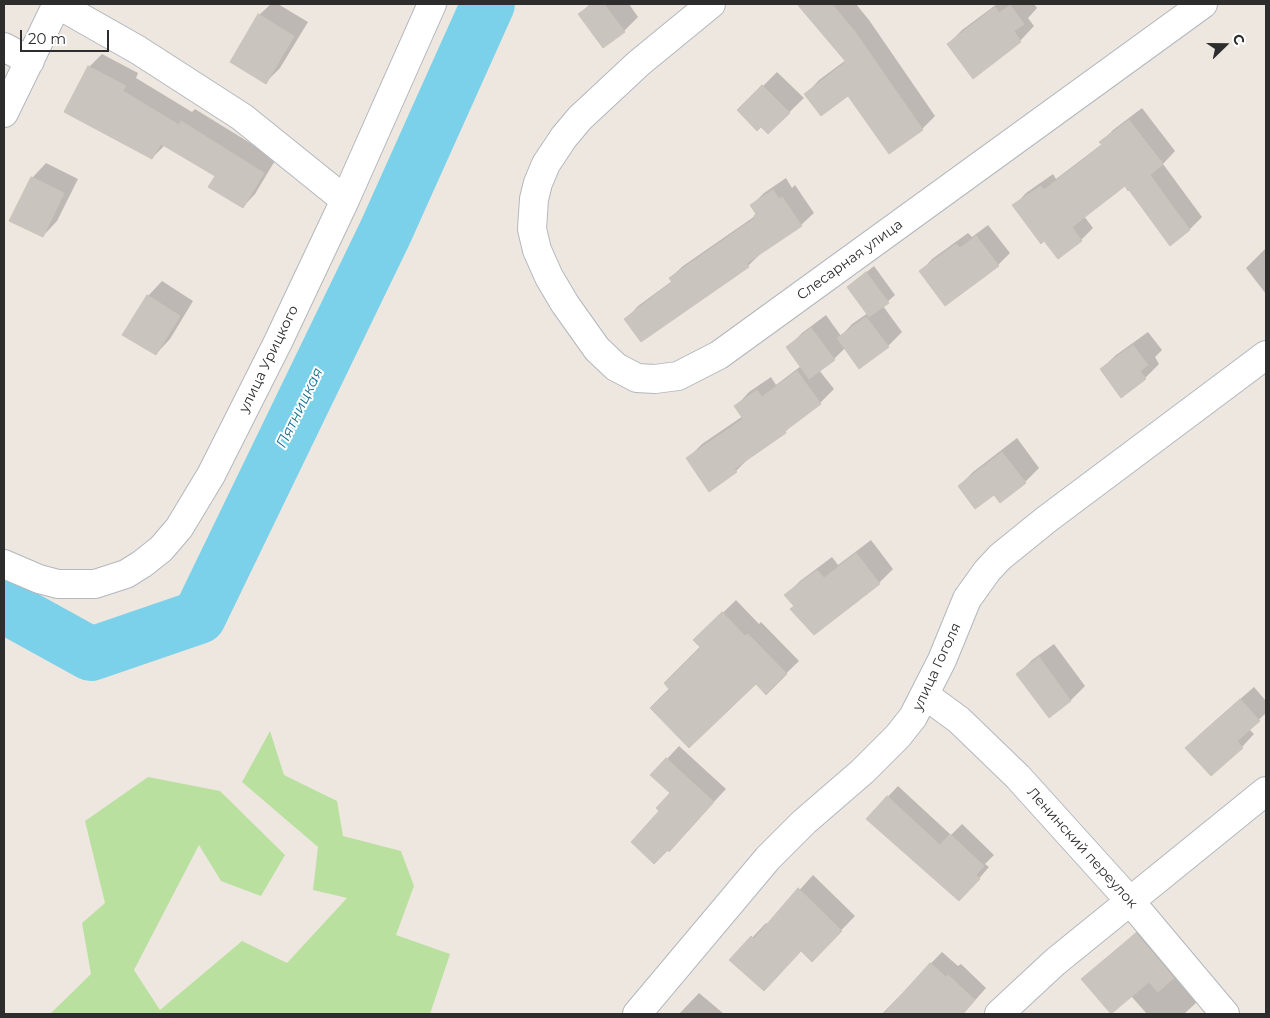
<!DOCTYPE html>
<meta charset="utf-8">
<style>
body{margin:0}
#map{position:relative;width:1270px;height:1018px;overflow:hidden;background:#ede7e0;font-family:Montserrat,sans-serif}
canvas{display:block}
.frame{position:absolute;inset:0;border:5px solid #2d2d2d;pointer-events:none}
.north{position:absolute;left:1200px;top:20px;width:50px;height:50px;-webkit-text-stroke:4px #fff;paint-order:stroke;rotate:68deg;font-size:14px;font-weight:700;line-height:20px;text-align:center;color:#2d2d2d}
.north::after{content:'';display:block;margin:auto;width:18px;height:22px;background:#2d2d2d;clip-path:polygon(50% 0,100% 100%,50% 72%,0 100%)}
.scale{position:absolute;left:20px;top:30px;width:89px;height:22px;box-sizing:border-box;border:2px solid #2d2d2d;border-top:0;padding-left:6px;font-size:15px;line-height:18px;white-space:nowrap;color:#2d2d2d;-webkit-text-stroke:4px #fff;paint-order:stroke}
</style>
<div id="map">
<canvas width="1270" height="1018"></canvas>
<div class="frame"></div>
<div class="north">С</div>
<div class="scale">20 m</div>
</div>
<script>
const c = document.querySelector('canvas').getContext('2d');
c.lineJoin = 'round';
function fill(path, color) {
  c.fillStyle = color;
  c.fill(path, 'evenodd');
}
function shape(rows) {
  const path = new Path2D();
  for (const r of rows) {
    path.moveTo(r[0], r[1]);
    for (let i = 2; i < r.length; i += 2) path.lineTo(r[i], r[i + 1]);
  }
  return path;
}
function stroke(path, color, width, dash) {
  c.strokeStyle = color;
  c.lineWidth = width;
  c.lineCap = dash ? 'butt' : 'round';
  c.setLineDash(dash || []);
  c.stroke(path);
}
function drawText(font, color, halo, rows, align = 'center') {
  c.font = font + ' Montserrat,sans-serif';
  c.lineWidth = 4;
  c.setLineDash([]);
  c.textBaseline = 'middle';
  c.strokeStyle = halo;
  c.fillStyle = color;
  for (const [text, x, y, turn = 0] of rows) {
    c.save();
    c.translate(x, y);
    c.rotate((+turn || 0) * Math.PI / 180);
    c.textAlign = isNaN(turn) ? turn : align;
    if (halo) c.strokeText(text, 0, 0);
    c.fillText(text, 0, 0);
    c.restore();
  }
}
fill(shape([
 [270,731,284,775,337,801,343,836,401,851,414,886,396,935,450,954,430,1014,50,1014,91,974,82,923,105,903,85,821,148,777,220,791,285,855,261,896,221,881,199,845,134,970,160,1010,242,941,287,963,347,898,313,890,318,847,242,782]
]), '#bae0a0');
fill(shape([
 [271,4,278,4,308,22,280,68,266,82,259,15],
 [590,4,629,4,638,17,624,31,603,47,579,15],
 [801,4,856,4,869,20,935,116,922,129,848,94,806,94,819,80,846,60,800,5],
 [997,4,1034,4,1037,8,1028,18,1034,26,1020,41,974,77,948,44,962,30],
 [102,54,138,73,136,78,192,112,195,109,276,159,255,194,243,207,217,175,165,145,152,158,89,67],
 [777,72,804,98,768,133,739,110],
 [1142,108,1175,151,1163,164,1202,217,1190,229,1170,244,1125,185,1084,216,1093,228,1081,240,1014,206,1026,193,1053,174,1056,179,1102,144,1101,142,1113,130],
 [46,163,78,179,57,221,43,236,32,178],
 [786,178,792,188,795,185,814,213,801,225,761,253,748,266,641,340,626,319,638,306,672,281,670,278,683,266,758,214,752,205,764,193],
 [988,225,1010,253,998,265,921,271,932,259,968,233,972,237],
 [1266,248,1266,294,1246,268],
 [874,266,895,295,883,306,902,332,888,346,845,348,834,359,819,370,834,389,820,403,796,421,785,432,750,457,736,471,688,458,702,444,743,416,736,406,749,392,771,377,776,385,801,366,788,347,802,333,826,315,841,336,852,324,868,313,848,287],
 [162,281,193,301,170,339,156,354,124,334,148,296],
 [1148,332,1162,350,1155,357,1159,364,1145,378,1121,396,1101,369,1116,355],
 [1017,438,1039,468,1025,482,994,493,959,486,973,472],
 [871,540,893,569,879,583,814,634,786,595,800,581,832,557,838,565],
 [736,600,759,624,761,622,799,661,766,693,756,682,671,689,702,647,695,640],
 [1054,644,1085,686,1071,700,1049,716,1018,674,1032,660],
 [1254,687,1266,701,1266,713,1249,729,1254,734,1242,747,1199,735],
 [679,746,726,789,681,837,661,811,671,793,652,775],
 [898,786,951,835,962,824,994,855,985,864,989,867,970,889,867,819],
 [813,875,855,916,826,946,731,960,766,923,768,925],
 [1149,921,1208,992,1184,1014,1147,1014,1131,996,1083,979],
 [942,952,958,966,961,964,986,988,969,1007,962,1014,953,1014,944,1007,937,1014,882,1014],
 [699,993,724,1014,679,1014]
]), '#0003');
stroke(shape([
 [4,606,91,654,199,617,385,233,488,4]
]), '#7ad1e9', 54);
const building = shape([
 [592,4,604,4,625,32,603,48,578,14,592,4],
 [797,4,832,4,856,33,923,130,889,154,848,96,821,116,804,94,846,62,797,4],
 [1010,5,1024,24,1014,31,1021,42,973,79,947,44,995,7,999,13,1010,5],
 [258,14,294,36,266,84,230,62,258,14],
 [88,66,126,86,123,91,179,125,181,121,264,173,243,208,208,187,215,176,161,144,152,159,64,112,88,66],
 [762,85,790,113,768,134,761,127,757,131,737,110,762,85],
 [1129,120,1163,164,1150,175,1190,230,1170,246,1129,190,1128,191,1125,186,1072,227,1082,241,1058,259,1044,241,1041,244,1012,205,1041,186,1044,190,1102,145,1099,142,1129,120],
 [31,177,64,193,43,237,9,221,31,177],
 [773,190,779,199,782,197,802,226,747,263,749,267,641,342,624,319,672,282,669,278,755,218,754,216,756,214,750,205,773,190],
 [976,236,999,266,945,306,919,271,956,244,960,248,976,236],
 [866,272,889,303,869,317,847,287,866,272],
 [147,295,180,316,156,355,122,335,147,295],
 [866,317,889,347,859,369,837,338,866,317],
 [811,328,835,360,809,379,786,347,811,328],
 [1133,345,1148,365,1140,371,1146,379,1121,398,1100,369,1133,345],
 [797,371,821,404,785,431,786,433,734,469,737,472,709,492,686,458,743,419,734,406,757,390,762,397,797,371],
 [1002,452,1026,483,1000,503,994,495,975,509,958,486,1002,452],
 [856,553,880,584,814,635,790,609,794,606,784,595,817,570,824,578,856,553],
 [722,612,745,636,748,634,787,674,766,695,756,684,689,748,650,708,669,689,664,683,700,647,693,640,722,612],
 [1039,657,1071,701,1049,718,1016,674,1039,657],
 [1240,699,1260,721,1237,741,1243,748,1211,776,1185,748,1240,699],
 [666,758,714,802,669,852,668,850,654,864,631,842,659,811,656,808,670,793,650,775,666,758],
 [887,796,940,845,950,834,984,866,976,875,980,879,959,901,866,819,887,796],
 [798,888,842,931,812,962,801,951,764,991,729,960,751,936,754,939,798,888],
 [1136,933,1174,978,1158,992,1149,982,1111,1014,1081,979,1136,933],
 [930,963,946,977,948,975,975,1000,963,1014,884,1014,930,963]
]);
fill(building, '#c9c5be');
stroke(building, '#c9c3b9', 1);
const minor = shape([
 [57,4,138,50,242,117,345,200],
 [711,4,639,63,580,118,564,137,546,164,538,183,534,199,532,229,537,250,549,277,565,304,597,349,616,367,637,378,655,379,678,376,719,355,1203,4],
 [4,47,30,61],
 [4,113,57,4],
 [4,564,39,579,58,584,95,584,126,574,142,564,161,549,179,528,211,475,278,342,345,200,432,4],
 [925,695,959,720,1018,777,1130,901,1225,1014],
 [637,1014,768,858,804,822,863,771,898,736,913,717,942,660,967,599,987,571,1000,557,1047,519,1266,355],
 [999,1014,1055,962,1266,791]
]);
stroke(minor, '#b3b7bf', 30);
stroke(minor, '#fff', 28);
drawText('14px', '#2d2d2d', '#fff', [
 ["Слесарная улица",850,260,-36],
 ["улица Урицкого",269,359,-64],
 ["улица Гоголя",937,667,-65],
 ["Ленинский переулок",1082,848,48]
]);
drawText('italic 15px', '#157298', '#fff', [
 ["Пятницкая",300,408,-64]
]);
</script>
